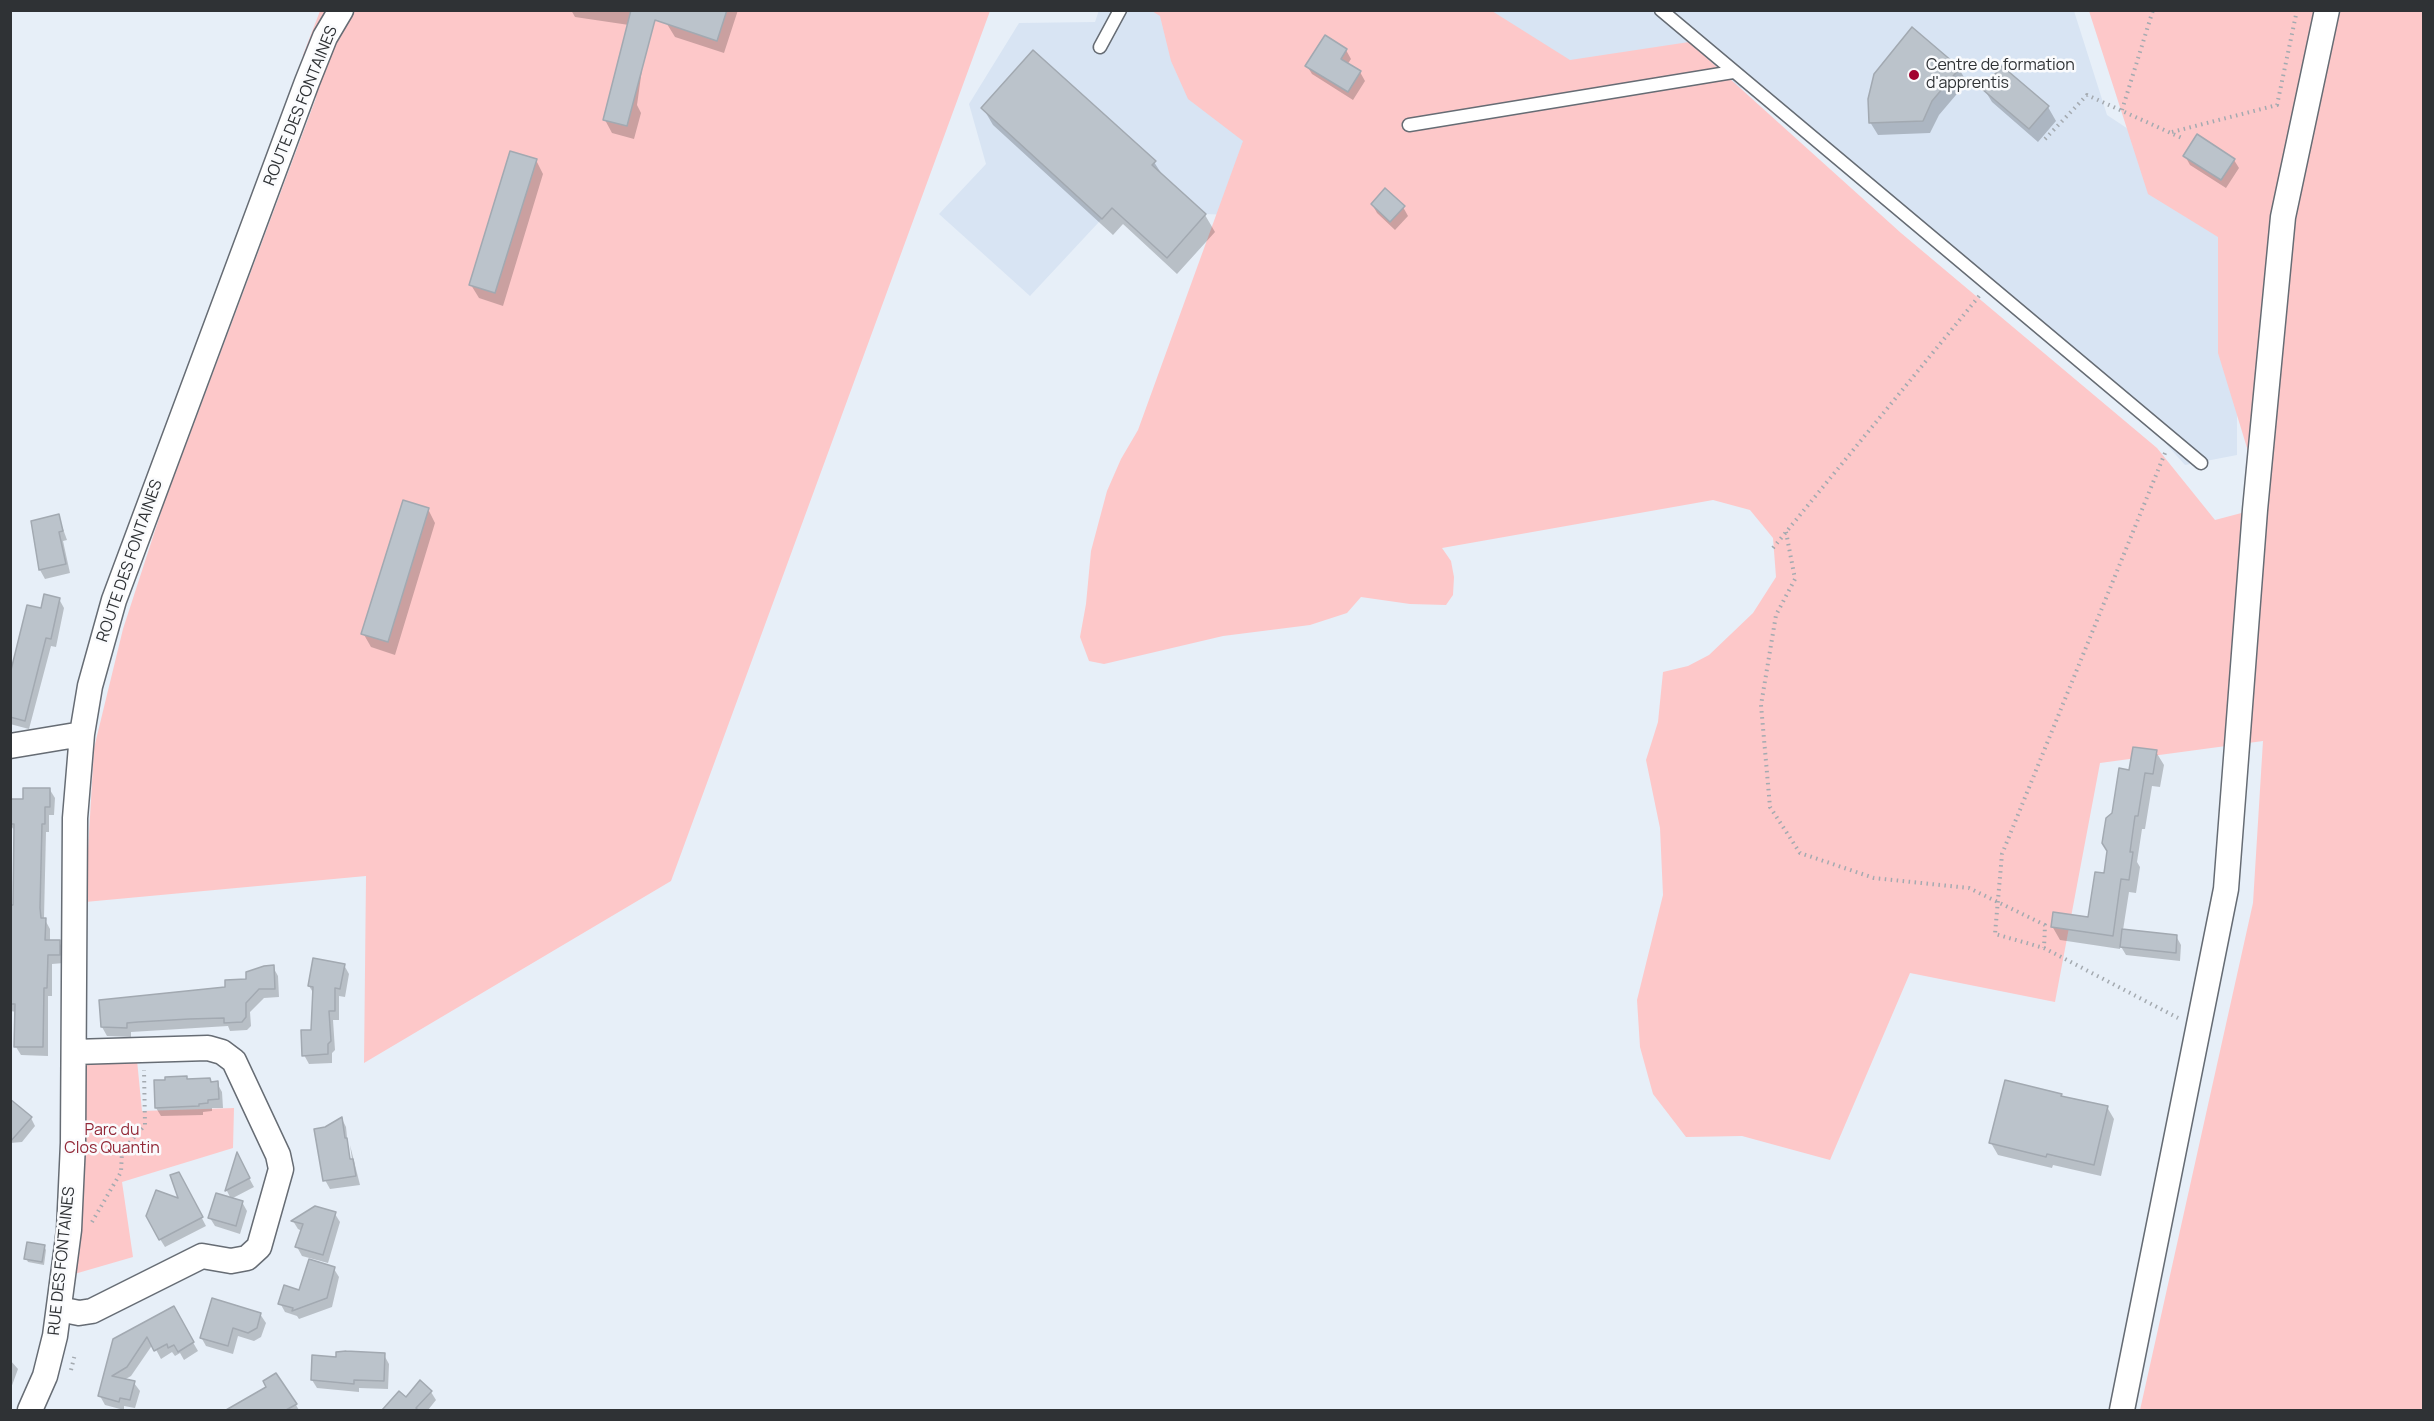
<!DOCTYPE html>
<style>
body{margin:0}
#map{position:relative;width:2434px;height:1421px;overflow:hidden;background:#e7eff8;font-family:Manrope,sans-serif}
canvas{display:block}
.frame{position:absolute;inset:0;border:12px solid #2f3235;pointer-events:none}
</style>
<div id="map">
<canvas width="2434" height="1421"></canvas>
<div class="frame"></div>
</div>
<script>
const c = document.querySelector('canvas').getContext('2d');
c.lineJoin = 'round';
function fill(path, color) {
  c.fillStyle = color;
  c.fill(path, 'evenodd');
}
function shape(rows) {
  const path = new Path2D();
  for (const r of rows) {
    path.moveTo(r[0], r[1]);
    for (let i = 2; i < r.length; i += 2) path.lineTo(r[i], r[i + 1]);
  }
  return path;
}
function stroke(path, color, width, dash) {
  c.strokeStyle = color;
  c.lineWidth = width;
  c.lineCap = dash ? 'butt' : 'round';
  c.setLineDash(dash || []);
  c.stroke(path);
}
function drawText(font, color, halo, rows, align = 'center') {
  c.font = font + ' Manrope,sans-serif';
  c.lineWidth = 5;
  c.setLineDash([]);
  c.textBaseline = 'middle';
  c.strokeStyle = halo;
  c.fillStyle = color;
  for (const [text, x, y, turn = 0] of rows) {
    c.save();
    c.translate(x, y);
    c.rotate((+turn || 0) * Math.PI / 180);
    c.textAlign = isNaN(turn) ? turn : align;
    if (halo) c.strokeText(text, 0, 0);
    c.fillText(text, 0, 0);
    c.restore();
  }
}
fill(shape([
 [1099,10,2074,11,2107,115,2243,205,2237,314,2237,455,2185,465,2159,436,1946,241,1761,85,1408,141,1391,222,1206,214,1167,258,1112,208,1030,296,939,214,986,164,969,104,1019,23,1095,22]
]), '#d8e4f3');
fill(shape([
 [320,11,990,11,671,881,364,1063,366,876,85,902,94,748,123,629,163,506,316,98,303,55],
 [1152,11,1492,11,1570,60,1689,42,1901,233,2157,448,2215,520,2249,511,2255,474,2218,353,2218,237,2148,194,2089,11,2423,11,2423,1410,2140,1410,2253,903,2263,741,2100,763,2055,1002,1910,973,1830,1160,1742,1136,1686,1137,1653,1094,1640,1047,1637,1000,1663,895,1660,828,1646,760,1658,722,1663,672,1688,666,1709,655,1753,613,1776,577,1773,538,1750,510,1713,500,1442,548,1451,561,1454,577,1453,595,1446,605,1410,604,1361,597,1347,613,1310,625,1223,636,1104,664,1089,661,1080,637,1086,604,1091,551,1107,491,1121,459,1138,430,1243,141,1188,99,1171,61,1160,16],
 [136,1050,142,1111,234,1108,233,1148,122,1182,133,1257,64,1277,74,1052]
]), '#fdc8c9');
fill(shape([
 [571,10,648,10,647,34,637,105,641,113,634,139,612,133,605,120,629,25,575,17],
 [671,10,738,10,724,53,675,37,667,24],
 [1912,29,1959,69,1967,82,1939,115,1930,133,1878,135,1870,122],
 [1346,50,1351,59,1347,65,1360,72,1365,81,1353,100,1312,74,1307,66],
 [2002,68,2048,107,2056,121,2038,142,1992,102,1984,89],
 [983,108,1154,162,1163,176,1205,215,1215,232,1177,274,1123,224,1113,235,993,125],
 [2185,156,2234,160,2239,168,2226,188,2190,165],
 [536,160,543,174,503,306,479,298,471,285],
 [1372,204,1403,207,1408,216,1395,230,1377,213],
 [428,509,435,523,395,655,371,647,363,633],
 [58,515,67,540,63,541,70,573,45,579,40,570,33,522],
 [59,599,64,608,56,647,51,646,29,729,10,724,10,675,43,610],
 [2156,752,2164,765,2160,787,2152,786,2145,829,2142,829,2137,862,2140,867,2136,893,2129,892,2123,930,2176,936,2181,945,2180,961,2126,955,2120,945,2120,949,2060,940,2052,926,2089,919,2105,874,2113,813,2130,772],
 [50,790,55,798,54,815,49,815,49,832,46,832,44,918,50,929,50,942,59,942,64,950,64,963,52,964,52,996,48,996,48,1056,21,1055,16,1047,17,1012,10,1011,15,907,15,832,10,824,10,801,24,801],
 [344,965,349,974,345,997,339,996,339,1020,333,1020,335,1050,332,1053,332,1063,309,1064,304,1055,313,1031,314,994,309,986],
 [273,967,278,976,279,997,264,998,250,1012,251,1026,247,1030,230,1031,228,1026,131,1032,131,1037,107,1036,102,1027,227,988],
 [211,1083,217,1083,222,1092,223,1108,212,1108,212,1111,203,1112,203,1115,161,1116,156,1108],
 [2061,1095,2062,1097,2107,1107,2114,1119,2101,1176,2053,1165,2052,1168,1998,1155,1991,1143],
 [10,1101,31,1118,35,1126,22,1142,10,1143],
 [342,1119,346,1127,350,1167,353,1166,350,1145,360,1185,330,1189,325,1180,326,1129],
 [237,1156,254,1187,231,1199,227,1191],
 [183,1182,206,1226,165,1247,160,1239,180,1200],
 [242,1202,247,1211,240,1234,215,1226,210,1218],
 [335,1214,340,1222,328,1263,302,1256,297,1247,302,1231,298,1229,293,1221],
 [44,1246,46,1250,44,1265,28,1262,26,1258],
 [334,1269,339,1277,332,1307,299,1319,297,1316,285,1312,280,1303],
 [173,1308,198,1351,184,1360,180,1353,175,1356,172,1352,161,1359,153,1344,131,1376,124,1380,134,1383,140,1391,135,1408,124,1406,124,1410,105,1405,100,1396,114,1340],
 [260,1314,266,1323,261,1337,254,1341,238,1336,233,1354,206,1346,201,1337],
 [384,1355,389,1364,388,1389,359,1388,359,1392,317,1388,312,1380,337,1358],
 [10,1360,18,1369,10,1391],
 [283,1384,299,1410,226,1410,268,1387],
 [431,1392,436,1400,428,1410,393,1410,389,1404]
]), '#0003');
const building = shape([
 [631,10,727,10,717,41,655,20,627,126,603,120,631,10],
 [1912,27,1960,68,1932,101,1923,121,1869,123,1868,99,1874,74,1912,27],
 [1325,35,1347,49,1341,59,1361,71,1348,92,1305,66,1325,35],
 [1033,50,1156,161,1152,165,1206,214,1167,258,1112,208,1102,219,981,108,1033,50],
 [2002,66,2049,106,2029,129,1982,89,2002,66],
 [2197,134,2235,159,2221,180,2183,156,2197,134],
 [510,151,537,159,495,293,469,285,510,151],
 [1385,188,1405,206,1390,222,1371,204,1385,188],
 [403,500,429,508,388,642,361,634,403,500],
 [59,514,63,531,59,532,66,564,39,570,31,521,59,514],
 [44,594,60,598,51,639,46,638,25,721,10,717,10,674,27,605,41,608,44,594],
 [2133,747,2157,750,2153,774,2145,773,2138,816,2135,816,2130,852,2133,852,2129,880,2121,879,2113,936,2051,927,2053,912,2088,917,2095,872,2104,873,2107,851,2102,843,2106,818,2112,813,2119,768,2129,770,2133,747],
 [23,788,50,788,50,807,45,807,45,824,42,824,40,908,41,918,46,918,45,940,60,940,60,955,48,955,47,988,44,988,43,1047,14,1047,15,1004,10,1004,10,905,13,905,14,824,10,824,10,799,23,799,23,788],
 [2122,929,2177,935,2176,953,2120,947,2122,929],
 [313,958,345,964,340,989,335,988,335,1011,329,1011,331,1041,328,1044,328,1054,302,1056,301,1030,311,1030,313,987,308,986,313,958],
 [274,965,275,989,259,989,246,1003,246,1017,242,1022,224,1023,224,1018,189,1019,138,1022,127,1023,127,1028,101,1027,99,1000,225,987,225,980,246,979,246,972,264,966,274,965],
 [187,1076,187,1079,210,1078,211,1082,218,1081,219,1099,208,1100,208,1103,199,1104,199,1106,155,1108,154,1080,165,1080,165,1077,187,1076],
 [2005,1080,2062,1094,2061,1096,2108,1106,2094,1165,2047,1154,2046,1157,1989,1143,2005,1080],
 [10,1099,32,1117,10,1142,10,1099],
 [342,1117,345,1138,347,1138,350,1159,353,1159,356,1176,323,1181,314,1129,325,1127,342,1117],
 [237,1152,250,1178,225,1191,237,1152],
 [179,1172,203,1217,159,1240,146,1216,156,1190,178,1198,170,1175,179,1172],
 [216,1193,243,1201,236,1226,208,1218,216,1193],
 [315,1206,336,1212,323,1255,295,1247,303,1224,291,1221,315,1206],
 [27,1242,45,1245,42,1262,24,1259,27,1242],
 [309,1259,335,1267,327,1298,292,1311,293,1308,278,1304,284,1285,299,1290,309,1259],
 [212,1298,261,1313,257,1328,248,1333,233,1328,228,1346,200,1338,212,1298],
 [174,1306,194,1342,178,1352,174,1345,168,1348,167,1344,154,1351,147,1337,127,1367,112,1376,135,1381,130,1400,120,1398,119,1402,98,1396,113,1339,174,1306],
 [346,1351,385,1353,384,1381,354,1380,354,1384,311,1380,312,1355,336,1357,336,1352,346,1351],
 [276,1373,297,1404,286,1410,226,1410,266,1387,263,1381,276,1373],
 [420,1380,432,1391,416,1408,418,1410,382,1410,399,1391,406,1397,420,1380]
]);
fill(building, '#bbc3cb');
stroke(building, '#a2a9b1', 1.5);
const service = shape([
 [1661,10,2201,463],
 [1100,47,1120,10],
 [1409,125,1733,72]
]);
const minor = shape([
 [10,746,82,734],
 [59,1309,79,1313,92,1311,202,1256,231,1261,247,1258,259,1247,281,1169,278,1155,234,1061,222,1052,208,1048,74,1052],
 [30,1410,45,1376,55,1336,69,1230,73,1143,75,818,82,734,90,686,114,600,307,82,325,37,341,10],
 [2122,1410,2226,889,2255,510,2283,217,2327,10]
]);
stroke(service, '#666c74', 15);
stroke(minor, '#666c74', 27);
stroke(shape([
 [2122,110,2153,10],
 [2172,132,2277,105,2297,10],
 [2045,139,2087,95,2184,139],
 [2165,453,2002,854,1995,934,2044,948,2178,1018],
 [1786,532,1795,579,1776,615,1761,705,1770,807,1800,853,1874,878,1969,888,2045,925,2044,948],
 [1773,548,1980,295],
 [92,1222,121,1172,122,1151,145,1125,144,1070],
 [71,1370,75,1354]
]), '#a4aab0', 4, [1.5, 4.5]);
stroke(service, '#fff', 12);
stroke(minor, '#fff', 24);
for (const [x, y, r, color] of [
 [1914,75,6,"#a2022f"]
]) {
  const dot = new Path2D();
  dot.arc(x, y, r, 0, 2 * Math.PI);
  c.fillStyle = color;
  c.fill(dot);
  stroke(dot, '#fafbfd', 2);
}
drawText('16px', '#2f3235', '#fafbfd', [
 ["Centre de formation",1926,66],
 ["d'apprentis",1926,84]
], 'left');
drawText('16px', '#2f3235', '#fafbfd', [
 ["ROUTE DES FONTAINES",301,106,-68],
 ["ROUTE DES FONTAINES",130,561,-71],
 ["RUE DES FONTAINES",62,1261,-84]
]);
drawText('16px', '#922837', '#fafbfd', [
 ["Parc du",112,1131],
 ["Clos Quantin",112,1149]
]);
</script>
